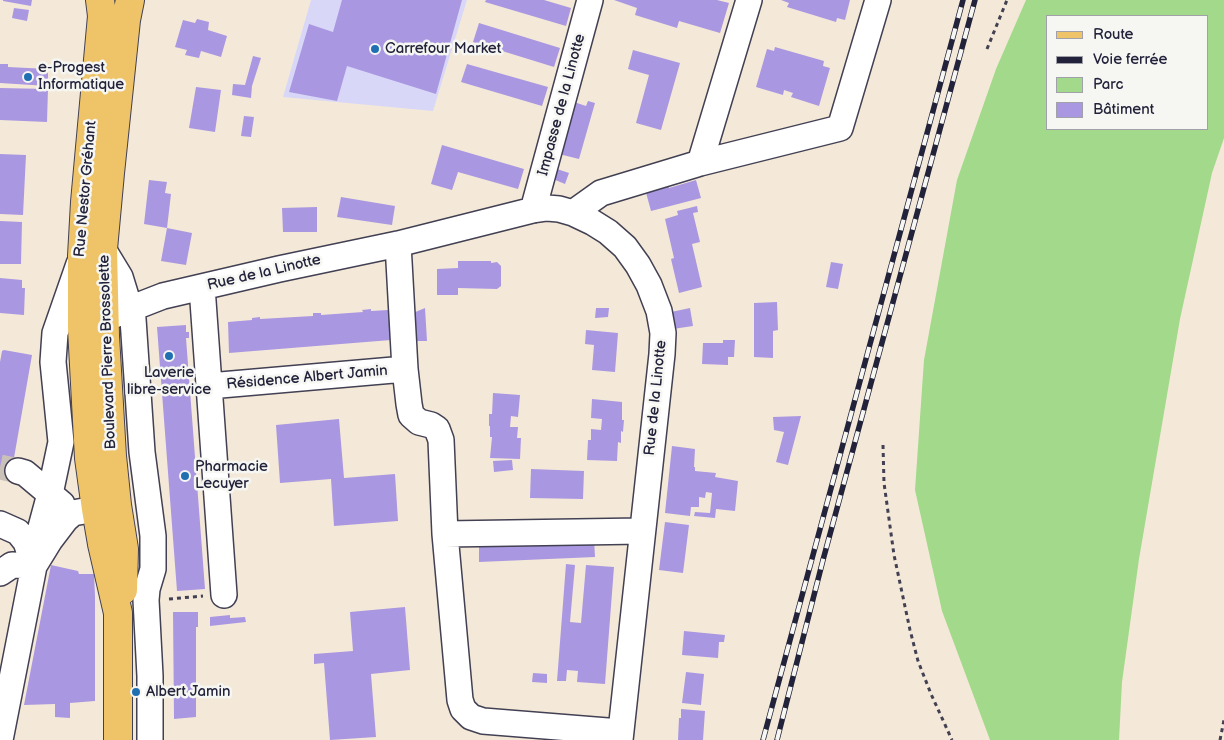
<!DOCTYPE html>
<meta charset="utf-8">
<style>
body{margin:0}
#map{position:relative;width:1224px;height:740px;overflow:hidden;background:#f4e9d8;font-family:"Balsamiq Sans",sans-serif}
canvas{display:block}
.legend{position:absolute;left:1046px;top:15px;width:162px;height:115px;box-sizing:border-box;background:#f6f6f2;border:1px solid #a1a1a9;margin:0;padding:6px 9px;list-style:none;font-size:15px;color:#22223b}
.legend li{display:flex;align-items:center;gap:10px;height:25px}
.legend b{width:25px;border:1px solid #a1a1a9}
</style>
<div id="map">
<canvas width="1224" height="740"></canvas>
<ul class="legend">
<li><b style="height:6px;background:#efc469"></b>Route</li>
<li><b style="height:6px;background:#22223b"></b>Voie ferrée</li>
<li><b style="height:14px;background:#a2d98a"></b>Parc</li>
<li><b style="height:14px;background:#aa97e1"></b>Bâtiment</li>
</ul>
</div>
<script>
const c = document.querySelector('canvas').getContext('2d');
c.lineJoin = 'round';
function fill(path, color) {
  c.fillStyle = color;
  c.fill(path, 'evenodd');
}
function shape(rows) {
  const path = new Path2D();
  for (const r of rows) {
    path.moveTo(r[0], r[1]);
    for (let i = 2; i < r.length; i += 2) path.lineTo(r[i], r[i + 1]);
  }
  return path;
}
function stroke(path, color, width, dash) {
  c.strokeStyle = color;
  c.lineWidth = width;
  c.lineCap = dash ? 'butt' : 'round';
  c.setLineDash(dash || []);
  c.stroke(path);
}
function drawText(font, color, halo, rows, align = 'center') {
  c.font = font + ' "Balsamiq Sans",sans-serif';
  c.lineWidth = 5;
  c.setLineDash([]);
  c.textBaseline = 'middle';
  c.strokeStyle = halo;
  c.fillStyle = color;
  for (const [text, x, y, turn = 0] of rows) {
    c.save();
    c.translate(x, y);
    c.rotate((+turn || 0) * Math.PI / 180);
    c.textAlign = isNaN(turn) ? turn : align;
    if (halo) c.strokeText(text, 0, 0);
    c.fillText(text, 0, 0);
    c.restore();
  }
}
fill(shape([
 [311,0,467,0,433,111,283,97]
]), '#d8d7f8');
fill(shape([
 [1026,0,1224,0,1224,138,1212,173,1180,319,1139,559,1122,682,1119,740,990,740,942,611,915,490,924,360,957,180,996,69],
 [1048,16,1208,16,1208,129,1048,129]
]), '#a2d98a');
fill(shape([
 [3,0,32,0,31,6,3,1],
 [342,0,462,0,436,94,347,66,337,101,289,92,309,24,333,32],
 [486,0,544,0,571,8,566,26,485,2],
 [614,0,717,0,729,3,720,33,679,21,677,28,635,15,637,8],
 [781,0,850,0,845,20,837,18,836,22,787,7,789,3],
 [14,8,29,10,27,21,12,18],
 [197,19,209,22,208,30,227,36,221,57,201,51,199,58,185,55,187,50,175,47,183,20,195,23],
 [479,23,560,48,554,67,473,42],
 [775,47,824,61,823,66,830,68,819,106,791,97,793,93,784,90,783,95,756,87,767,49,774,51],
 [633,50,680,63,661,130,636,123,649,75,628,69],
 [253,56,261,58,252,86,251,98,232,95,233,84,245,85],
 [0,64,8,64,8,67,48,69,48,86,0,83],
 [467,64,548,87,542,106,461,82],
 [196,87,221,90,215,132,189,128],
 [0,88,48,89,47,122,0,120],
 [588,101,595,103,579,159,559,154,574,102,586,106],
 [244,116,254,117,251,137,241,136],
 [442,145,524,169,518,189,458,172,452,190,431,184],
 [0,154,26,155,23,215,0,214],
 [557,169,569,173,565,184,553,179],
 [149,180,167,182,165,193,171,194,167,228,144,224],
 [696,180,701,198,651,211,645,189,668,183,669,188],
 [341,197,395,206,392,225,337,217],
 [697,206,698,212,693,213,700,242,692,244,702,287,679,293,671,259,674,258,665,219,678,215,677,211],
 [317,207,317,232,283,232,282,208],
 [0,221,22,222,21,264,0,264],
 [167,228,192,233,186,265,161,261],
 [458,261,491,261,491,263,497,262,501,266,501,286,497,289,458,288,458,295,437,295,437,269,458,268],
 [831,262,843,264,838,289,826,287],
 [0,278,22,280,22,288,25,288,24,315,0,313],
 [777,302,778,330,773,331,773,358,754,357,754,303],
 [425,308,427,341,415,341,413,313],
 [596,308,609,308,608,317,595,318],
 [690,308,693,326,673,329,671,312],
 [371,309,371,311,388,310,391,340,229,353,228,322,252,320,252,318,260,317,260,319,313,316,313,313,321,313,321,315,363,312,362,310],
 [186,325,186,332,189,332,189,338,186,338,205,589,177,591,157,327],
 [586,330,618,333,615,372,592,370,594,345,585,344],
 [723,340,735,340,734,357,728,357,728,365,702,364,703,343,723,343],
 [4,350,32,355,11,475,0,473,0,362,2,351],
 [493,393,520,395,518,417,511,416,510,427,518,427,517,438,521,438,520,459,490,458,492,437,490,437,490,426,489,426,489,414,492,414],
 [592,399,622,402,622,420,624,420,623,432,621,431,621,443,618,442,617,461,587,460,588,440,591,440,591,429,601,430,602,419,591,418],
 [801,416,788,465,776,462,784,432,774,430,773,417],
 [339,419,344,478,395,474,398,521,334,526,331,479,280,483,276,425],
 [672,446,695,449,694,467,695,467,695,471,716,473,715,477,738,481,735,511,716,509,715,518,694,516,695,512,710,513,712,493,706,492,705,498,699,497,699,507,691,507,690,516,665,513],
 [512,460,513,470,494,472,493,461],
 [531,469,584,471,583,499,530,498],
 [665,522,689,525,683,573,659,570],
 [594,539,595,557,479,562,479,544],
 [566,564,575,565,570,622,581,623,586,565,614,567,605,684,577,682,578,671,567,670,566,681,557,681],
 [51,565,78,571,79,574,94,574,95,596,95,701,70,703,70,718,55,717,55,704,24,705],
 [405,607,410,670,371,674,376,737,330,740,324,663,314,664,314,654,353,651,350,612],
 [173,612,198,612,198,627,196,627,196,717,174,719],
 [230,615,230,618,245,617,246,622,210,626,210,617],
 [684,631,725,635,724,642,719,642,718,658,682,655],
 [686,672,704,674,701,705,682,703],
 [533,673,547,674,547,683,532,682],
 [681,709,705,711,703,740,678,740,679,718,681,718]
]), '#aa97e1');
stroke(shape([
 [0,467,18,471]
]), '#cac1b9', 25, [25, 12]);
const minor = shape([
 [700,163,749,0],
 [533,210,590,0],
 [573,213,601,193,700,163,840,128,878,0],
 [398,244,405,369,409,404,411,415,419,422,431,425,437,429,441,440,445,534,460,700,463,709,471,717,483,721,620,732],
 [103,249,120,277,133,319,142,452,153,536,153,569,147,589,146,600,150,676,150,740],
 [202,287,224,595],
 [104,319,163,296,279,269,398,244,533,210,547,208,559,209,573,213,592,222,608,232,625,247,638,265,649,285,659,311,663,333,662,354,620,740],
 [209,386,405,369],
 [18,471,25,473,62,504],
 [0,524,18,532,26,542,34,566],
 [445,534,642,531],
 [34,566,37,542,50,494,61,442,53,362,55,333,79,264],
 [0,573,12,565,34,566],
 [0,740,34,566,50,540,66,519,73,513,117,505]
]);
const major = shape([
 [100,0,102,16,85,202,82,256,82,328,89,458,96,509,102,544,118,613,118,740],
 [123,590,124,549,117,505,112,456,105,336,103,249,110,173,126,20,130,0]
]);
stroke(minor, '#424053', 28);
stroke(major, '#424053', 30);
stroke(shape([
 [987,49,1007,0],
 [883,445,884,483,894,555,910,630,918,661,931,694,952,740],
 [169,599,203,596],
 [1220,740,1224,720]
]), '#424053', 3, [4, 4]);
stroke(minor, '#fff', 25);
stroke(major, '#efc469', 28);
const rail = shape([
 [763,740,963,0],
 [777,740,823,560,975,0]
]);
stroke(rail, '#22223b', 5.5);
stroke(rail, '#f6f6f2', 4, [11]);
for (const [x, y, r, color] of [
 [375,49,5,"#1f6fb2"],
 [28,77,5,"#1f6fb2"],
 [169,356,5,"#1f6fb2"],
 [185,476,5,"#1f6fb2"],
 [136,692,5,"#1f6fb2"]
]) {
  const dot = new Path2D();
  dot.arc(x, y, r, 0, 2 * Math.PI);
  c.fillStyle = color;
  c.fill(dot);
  stroke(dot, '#f6f6f2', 2);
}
drawText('15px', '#22223b', '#f6f6f2', [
 ["Carrefour Market",385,49],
 ["e-Progest",38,68],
 ["Informatique",38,85],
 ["Laverie",169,373,"center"],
 ["libre-service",169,390,"center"],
 ["Pharmacie",195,467],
 ["Lecuyer",195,484],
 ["Albert Jamin",146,692]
], 'left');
drawText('15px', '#22223b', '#f6f6f2', [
 ["Impasse de la Linotte",562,105,-75],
 ["Rue Nestor Gréhant",86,189,-85],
 ["Rue de la Linotte",264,273,-13],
 ["Boulevard Pierre Brossolette",108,352,-92],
 ["Résidence Albert Jamin",307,378,-5],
 ["Rue de la Linotte",656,398,-84]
]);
</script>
